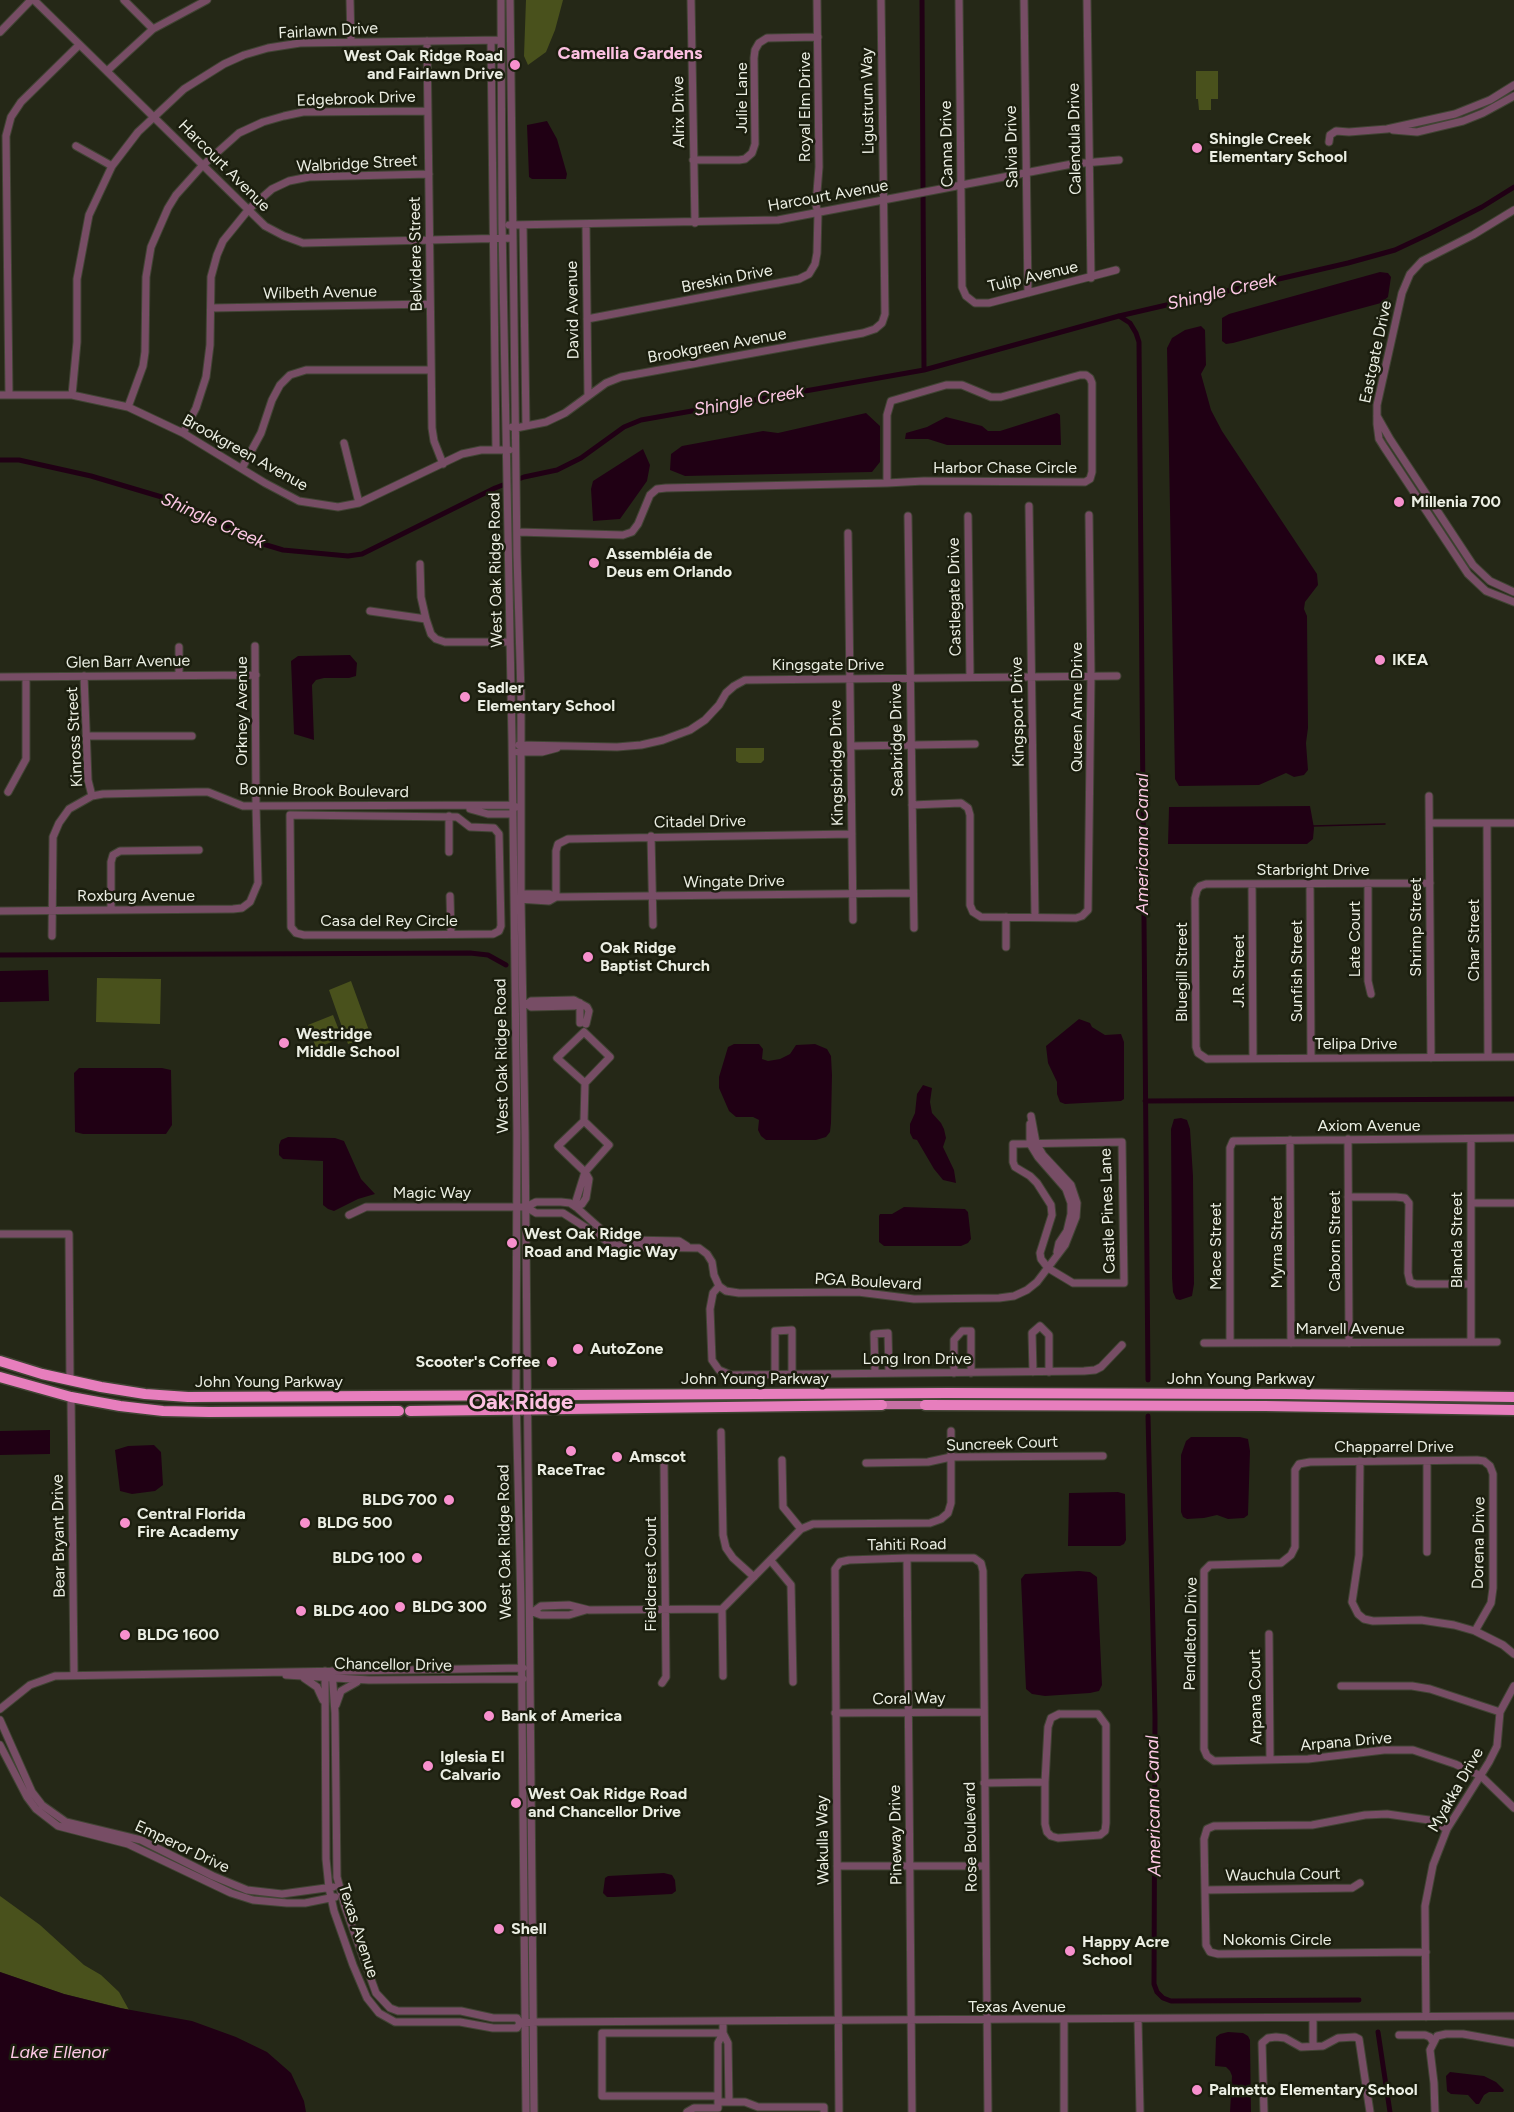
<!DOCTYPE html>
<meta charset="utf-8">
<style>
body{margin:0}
canvas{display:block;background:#252817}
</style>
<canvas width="1514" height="2112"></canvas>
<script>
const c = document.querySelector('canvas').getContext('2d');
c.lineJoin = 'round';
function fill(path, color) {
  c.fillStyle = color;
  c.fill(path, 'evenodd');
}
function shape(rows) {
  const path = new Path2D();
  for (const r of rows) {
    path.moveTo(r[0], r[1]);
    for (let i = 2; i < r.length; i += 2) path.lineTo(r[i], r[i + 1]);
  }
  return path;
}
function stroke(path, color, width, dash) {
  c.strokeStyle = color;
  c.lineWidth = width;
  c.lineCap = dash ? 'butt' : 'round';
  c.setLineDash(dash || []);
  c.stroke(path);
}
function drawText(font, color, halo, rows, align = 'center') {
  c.font = font + ' Figtree,sans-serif';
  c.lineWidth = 5;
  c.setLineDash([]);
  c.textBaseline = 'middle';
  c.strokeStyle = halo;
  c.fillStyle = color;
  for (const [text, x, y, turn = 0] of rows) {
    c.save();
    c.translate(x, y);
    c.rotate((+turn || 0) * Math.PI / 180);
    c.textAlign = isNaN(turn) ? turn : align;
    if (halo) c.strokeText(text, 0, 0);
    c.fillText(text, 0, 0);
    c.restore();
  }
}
fill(shape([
 [526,0,563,0,555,30,546,52,528,65,524,56],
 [1196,71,1218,71,1218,99,1211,99,1211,110,1199,110,1198,99,1196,99],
 [736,748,764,748,764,760,761,763,739,763,736,761],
 [97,978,161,979,160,1024,96,1022],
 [351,981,371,1036,348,1044,329,990],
 [333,1015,342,1038,316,1048,308,1025],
 [0,1896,40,1925,84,1965,101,1975,119,1992,129,2010,64,1994,0,1972]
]), '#49511c');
fill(shape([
 [547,121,557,139,567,174,566,179,532,179,529,177,527,125],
 [1380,272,1388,273,1391,277,1388,297,1381,303,1233,343,1226,344,1222,341,1222,318,1229,314],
 [1201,326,1205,330,1206,365,1201,374,1211,410,1222,431,1317,574,1318,585,1305,602,1304,609,1307,616,1308,728,1306,743,1308,770,1304,775,1294,777,1286,773,1259,785,1179,786,1175,779,1167,348,1172,338,1185,330],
 [866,413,880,426,880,462,872,472,685,476,670,470,671,454,682,446,763,431,778,433],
 [1057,413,1060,415,1061,445,947,445,928,439,905,439,906,433,927,427,946,417,982,426,988,431,1000,431],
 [643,449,650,465,647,481,620,519,593,521,591,489,593,481],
 [350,655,357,663,356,676,349,678,324,678,316,680,312,685,314,740,294,734,291,661,298,656],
 [1310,806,1314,828,1313,839,1307,844,1168,844,1169,807],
 [48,970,49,1001,0,1002,0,971],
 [1079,1019,1090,1023,1092,1027,1105,1035,1121,1034,1124,1042,1124,1099,1121,1101,1065,1104,1060,1102,1057,1094,1057,1082,1048,1063,1046,1046],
 [734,1044,759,1044,763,1049,762,1059,768,1061,780,1059,790,1054,796,1045,815,1044,827,1049,831,1056,832,1075,831,1123,830,1132,826,1137,816,1140,766,1140,761,1136,758,1130,759,1120,753,1117,736,1117,729,1111,719,1088,719,1077,728,1047],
 [79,1068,162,1068,171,1070,172,1125,166,1134,83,1134,75,1132,74,1073],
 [923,1085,932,1088,930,1102,932,1113,941,1123,944,1129,946,1138,943,1147,954,1170,956,1183,943,1180,934,1169,917,1140,913,1139,910,1133,910,1124,915,1113,917,1094],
 [1181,1118,1187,1120,1190,1129,1193,1176,1194,1284,1192,1296,1180,1300,1176,1299,1173,1292,1172,1278,1171,1129,1174,1119],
 [288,1137,335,1138,344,1141,361,1179,375,1194,358,1199,334,1211,328,1209,323,1205,323,1161,283,1159,279,1155,279,1145,281,1140],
 [904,1207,965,1209,968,1212,971,1239,968,1243,961,1246,884,1246,879,1242,879,1216,880,1214,892,1214],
 [50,1430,50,1454,0,1455,0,1431],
 [1191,1437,1240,1437,1248,1439,1250,1451,1248,1515,1244,1518,1228,1519,1217,1515,1204,1518,1187,1519,1183,1517,1181,1512,1181,1455,1186,1441],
 [154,1445,161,1452,163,1485,155,1491,132,1494,120,1491,115,1450,128,1446],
 [1118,1492,1125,1494,1126,1540,1124,1544,1120,1546,1068,1546,1069,1493],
 [1079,1571,1090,1572,1097,1577,1102,1685,1099,1691,1090,1693,1045,1696,1032,1694,1026,1689,1021,1579,1025,1574],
 [664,1873,672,1875,675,1880,676,1891,672,1894,614,1897,607,1897,603,1893,605,1878,608,1876],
 [0,1972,64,1994,120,2008,192,2021,236,2037,267,2052,291,2073,304,2101,306,2112,0,2112],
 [1228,2032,1243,2033,1248,2036,1250,2040,1251,2112,1230,2112,1232,2076,1230,2071,1226,2067,1215,2066,1216,2037,1220,2034],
 [1450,2072,1484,2076,1496,2082,1504,2090,1503,2092,1489,2092,1484,2095,1479,2104,1476,2104,1468,2095,1451,2094,1447,2091,1446,2076]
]), '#200014');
stroke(shape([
 [1313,826,1385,824]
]), '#200014', 1.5);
stroke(shape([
 [922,0,924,370],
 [1119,316,1130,323,1136,333,1139,342,1148,1380],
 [0,460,19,460,91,476,165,498,205,514,253,541,283,550,348,556,362,554,495,488,524,477,557,470,581,458,624,427,641,420,924,370,1119,316,1348,263,1395,250,1429,234,1482,207,1514,187],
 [0,955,470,953,488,955,506,965],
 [1145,1101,1514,1099],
 [1148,1416,1155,1717,1154,1984,1157,1992,1163,1998,1171,2001,1359,2000],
 [1378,2032,1390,2112]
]), '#200014', 5);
const minor = shape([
 [34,0,265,226,284,236,303,243,513,238],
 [124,0,153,29],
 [350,0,351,42],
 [501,0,502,225,512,740,517,1132,516,1396,521,1604,526,2112],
 [510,0,517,555,521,695,521,901,525,1132,534,2112],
 [691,0,695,223],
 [959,0,962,287,966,296,975,303,989,303,1116,270],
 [1024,0,1028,293],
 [1087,0,1091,278],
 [0,32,31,0],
 [427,41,432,428,434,441,443,464],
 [491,41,496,450],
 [107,71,153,29,207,0],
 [1393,130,1417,132,1463,121,1483,113,1514,96],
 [1329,142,1330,135,1336,131,1349,132,1387,129,1455,114,1490,100,1514,85],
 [76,146,112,166],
 [693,160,739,160,745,159,752,153,755,144,754,58,755,50,759,43,767,38,818,37],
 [1514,210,1473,235,1422,261,1410,274,1402,293,1377,405,1377,424,1379,439,1384,447,1468,574,1486,591,1514,602],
 [509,225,778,220,1072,164,1119,160],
 [523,225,526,425],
 [586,225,588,396],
 [211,308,430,304],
 [587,319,799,279,809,274,815,264,817,253,818,213,816,205,819,167,817,0],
 [0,395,72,395,128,407,183,433,265,483,299,501,338,507,359,503,462,454,481,450,509,450],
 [9,395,6,136,11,117,21,102,79,45],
 [72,395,77,342,77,279,89,215,112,166,138,132,184,89,224,64,244,55,268,48,300,43,501,40],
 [128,407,143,366,145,352,146,277,151,247,168,208,176,195,202,166,239,133,263,122,284,116,303,112,427,111],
 [1377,416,1390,439,1473,565,1490,581,1514,592],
 [512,427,516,428,546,422,565,413,606,383,621,377,863,333,875,329,882,323,885,314,881,0],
 [183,433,196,408,206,377,210,345,211,277,217,255,223,241,249,209,272,189,289,181,309,177,429,174],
 [344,443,359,503],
 [242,468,261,433,272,400,280,385,290,375,306,370,431,370],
 [1029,506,1035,917],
 [908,516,914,928],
 [968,516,970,677],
 [517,532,623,535,632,532,638,524,650,495,657,489,666,488,887,483,924,481,1085,482,1090,479,1092,472,1092,383,1090,378,1086,375,1080,375,1001,397,991,397,962,385,946,385,891,401,887,415,887,483],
 [848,533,853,920],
 [420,564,421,597,426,619,431,634,436,639,445,642,510,642],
 [370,611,426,619],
 [179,647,179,675],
 [84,676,88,780,92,796],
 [0,677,256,675],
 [86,736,192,736],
 [519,745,617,747,641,745,663,740,690,730,705,720,719,705,726,693,734,686,745,680,1117,676],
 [851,746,975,744],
 [518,752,542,752,557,748],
 [8,792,26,759,26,677],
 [1429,796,1431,1058],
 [912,805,961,803,968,808,970,815,970,905,973,912,981,917,1076,918,1082,916,1088,910,1091,676,1089,515],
 [470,809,488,814,512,814],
 [290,815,457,817,470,827,494,828,499,834,501,926,499,931,493,934,397,935,304,935,296,933,291,927,290,815],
 [449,816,449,852],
 [1430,823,1514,823],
 [1487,823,1488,1057],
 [651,836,653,925],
 [1368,883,1368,981,1371,994],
 [1430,883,1206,884,1200,886,1197,890,1195,898,1196,1047,1198,1053,1207,1059,1514,1057],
 [1252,884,1253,1058],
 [1310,884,1311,1058],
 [521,894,549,894,556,897,913,893],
 [450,896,451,934],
 [556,897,556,851,558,844,568,839,852,834],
 [518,899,549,901,556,897],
 [111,909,111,862,113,855,120,851,199,850],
 [0,911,233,909,242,908,250,902,258,883,256,806,255,646],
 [52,936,53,837,59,823,69,809,92,796,103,794,196,792,208,792,243,806,512,805,516,807],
 [1006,947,1006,917],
 [527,1004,531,1001,574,1000,587,1007,589,1011,586,1024],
 [527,1004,531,1007,574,1006,580,1003,580,1023],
 [584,1032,610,1057,585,1083,557,1058,584,1032],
 [584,1121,609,1145,585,1172,558,1146,584,1121],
 [584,1121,585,1083],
 [1030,1124,1030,1144,1038,1157,1066,1189,1071,1203,1071,1214,1067,1231,1059,1243,1057,1252],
 [1348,1139,1349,1343],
 [1290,1140,1291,1343],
 [1122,1142,1124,1283,1073,1283,1048,1268,1041,1259,1040,1253,1052,1215,1051,1205,1037,1183,1030,1176,1015,1167,1013,1162,1013,1144,1122,1142],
 [1348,1197,1396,1197,1405,1198,1409,1203,1408,1273,1410,1282,1416,1284,1470,1284],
 [1471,1203,1514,1203],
 [526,1207,536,1213,563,1213,613,1245,627,1247,699,1248,707,1254,712,1262,714,1275,719,1286,726,1291,739,1293,858,1292,914,1299,999,1298,1014,1296,1027,1290,1037,1282,1065,1245,1076,1217,1077,1203,1071,1185,1043,1155,1036,1143,1031,1116],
 [576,1207,582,1204,586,1198,589,1179,585,1172],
 [576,1207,576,1201,585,1172],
 [349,1215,366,1207,526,1207,536,1202,561,1202,570,1203,576,1207,603,1231,616,1238,628,1240,679,1241,687,1246],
 [0,1234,69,1234,70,1381],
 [719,1286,713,1293,710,1309,712,1360,719,1370,731,1375,1084,1371,1095,1370,1101,1367,1122,1345],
 [1471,1342,1471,1139],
 [1204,1343,1497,1342],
 [1230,1343,1230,1148,1233,1141,1514,1138],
 [1033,1372,1032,1333,1040,1326,1049,1335,1049,1372],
 [875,1373,874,1334,888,1333,889,1373],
 [954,1373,954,1340,962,1331,971,1331,971,1373],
 [775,1374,775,1331,792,1330,792,1373],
 [71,1397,74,1674],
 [721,1432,723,1535,726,1548,733,1558,754,1577],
 [782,1460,783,1507,801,1529],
 [1360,1461,1359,1555,1352,1602,1358,1614,1364,1619,1373,1621,1421,1620,1454,1625,1475,1631,1503,1645,1514,1654],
 [1427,1461,1427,1552],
 [866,1463,928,1462,951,1457,1103,1456],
 [907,1558,912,2112],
 [771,1561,791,1585,793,1682],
 [722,1609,723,1676],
 [530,1611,541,1615,569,1615,586,1610],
 [534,1611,541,1606,569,1605,589,1610,722,1609,801,1529,813,1524,930,1523,941,1519,948,1513,951,1503,951,1431],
 [1475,1631,1491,1603,1493,1588,1493,1474,1490,1466,1484,1461,1477,1460,1310,1462,1299,1464,1295,1470,1295,1547,1291,1555,1281,1563,1210,1565,1204,1571,1204,1749,1207,1756,1214,1761,1308,1759,1384,1750,1413,1750,1455,1764,1481,1776,1514,1808],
 [1269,1634,1270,1760],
 [325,1671,326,1859,329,1888,334,1911,353,1965,367,1998,379,2013,395,2022,460,2022,493,2028,517,2028,520,2023,538,2022,1514,2016],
 [332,1671,335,1713,337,1877,345,1907,376,1993,390,2008,398,2011,461,2011,493,2018,517,2018,520,2023],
 [286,1675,369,1680,523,1679],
 [304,1678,317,1687,323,1700],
 [662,1683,666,1677,664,1464],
 [1341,1686,1412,1686,1430,1689,1500,1712],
 [336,1705,341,1691,357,1682],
 [0,1709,30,1685,55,1676,523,1668],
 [835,1713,983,1712],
 [1059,1714,1098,1714,1106,1725,1106,1823,1105,1831,1100,1835,1058,1838,1051,1836,1047,1832,1045,1824,1045,1782,1048,1727,1051,1718,1059,1714],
 [0,1720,32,1792,42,1805,66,1822,141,1840,213,1876,247,1890,282,1894,333,1887],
 [0,1745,27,1797,36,1809,58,1826,128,1844,231,1893,253,1900,287,1903,305,1903,335,1897],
 [984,1783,1045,1782],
 [837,1866,985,1866],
 [1205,1890,1352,1888,1360,1883],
 [1426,1952,1218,1954,1210,1952,1206,1945,1204,1839,1207,1829,1214,1826,1312,1825,1365,1815,1387,1814,1429,1820,1447,1829],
 [1426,2017,1425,1906,1433,1865,1447,1829,1489,1762,1497,1746,1500,1712,1514,1686],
 [1138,2019,1140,2112],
 [1313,2019,1313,2046],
 [1064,2020,1064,2112],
 [723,2033,728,2043,729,2102],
 [1399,2035,1425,2035,1430,2037,1433,2042],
 [718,2096,602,2096,602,2033,723,2033],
 [718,2102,745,2102,758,2107,824,2107,824,2112],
 [687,2112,694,2108,718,2108,718,2043,723,2033,723,2021],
 [839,2112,835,1569,840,1562,849,1560,907,1558,974,1558,981,1563,983,1571,988,2112],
 [1264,2112,1262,2043,1268,2038,1276,2037,1285,2038,1301,2047,1323,2046,1338,2038,1355,2037,1359,2039,1370,2112],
 [1435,2112,1434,2083,1430,2050,1437,2036,1446,2034,1463,2034,1514,2043]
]);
const major = shape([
 [882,1405,925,1405]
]);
const highway = shape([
 [0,1361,42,1374,101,1387,145,1394,188,1397,947,1393,1285,1394,1514,1397],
 [0,1377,71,1397,120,1406,163,1411,209,1412,399,1411],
 [925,1405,1265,1406,1514,1410],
 [410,1411,882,1405]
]);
stroke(minor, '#414434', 9);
stroke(major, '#414434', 10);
stroke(highway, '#414434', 13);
stroke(minor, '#774d65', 7);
stroke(major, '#c770a4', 8);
stroke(highway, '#e77ebd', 10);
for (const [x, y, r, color] of [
 [515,65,6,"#f790cd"],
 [1197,148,6,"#f790cd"],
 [1399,502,6,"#f790cd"],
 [594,563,6,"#f790cd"],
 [1380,660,6,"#f790cd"],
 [465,697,6,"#f790cd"],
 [588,957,6,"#f790cd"],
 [284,1043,6,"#f790cd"],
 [512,1243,6,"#f790cd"],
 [578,1349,6,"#f790cd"],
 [552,1362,6,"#f790cd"],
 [571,1451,6,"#f790cd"],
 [617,1457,6,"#f790cd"],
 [449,1500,6,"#f790cd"],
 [125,1523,6,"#f790cd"],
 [305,1523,6,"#f790cd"],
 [417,1558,6,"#f790cd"],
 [400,1607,6,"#f790cd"],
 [301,1611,6,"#f790cd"],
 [125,1635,6,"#f790cd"],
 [489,1716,6,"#f790cd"],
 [428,1766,6,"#f790cd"],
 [516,1803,6,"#f790cd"],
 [499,1929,6,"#f790cd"],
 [1070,1951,6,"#f790cd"],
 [1197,2090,6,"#f790cd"]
]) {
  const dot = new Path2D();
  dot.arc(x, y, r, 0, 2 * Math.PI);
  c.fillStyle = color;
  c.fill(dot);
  stroke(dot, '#1b1e0e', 2);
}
drawText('16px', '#ebeee3', '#1b1e0e', [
 ["Fairlawn Drive",328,31,-3],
 ["Julie Lane",742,98,-90],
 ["Edgebrook Drive",356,99,-2],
 ["Ligustrum Way",868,101,-91],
 ["Royal Elm Drive",805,107,-90],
 ["Alrix Drive",679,112,-91],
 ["Calendula Drive",1075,139,-91],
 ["Canna Drive",947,144,-91],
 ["Salvia Drive",1012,147,-91],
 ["Walbridge Street",357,164,-3],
 ["Harcourt Avenue",224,166,45],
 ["Harcourt Avenue",828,196,-10],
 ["Belvidere Street",416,254,-91],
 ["Tulip Avenue",1033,277,-13],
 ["Breskin Drive",727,279,-11],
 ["Wilbeth Avenue",320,293,-1],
 ["David Avenue",573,310,-91],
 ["Brookgreen Avenue",717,346,-10],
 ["Eastgate Drive",1376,352,-78],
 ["Brookgreen Avenue",245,453,29],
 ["Harbor Chase Circle",1005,468],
 ["West Oak Ridge Road",496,570,-91],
 ["Castlegate Drive",955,597,-91],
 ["Glen Barr Avenue",128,662,-1],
 ["Kingsgate Drive",828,665],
 ["Queen Anne Drive",1077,707,-90],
 ["Orkney Avenue",242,711,-90],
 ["Kingsport Drive",1018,712,-91],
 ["Kinross Street",75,737,-93],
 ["Seabridge Drive",897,740,-91],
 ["Kingsbridge Drive",837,763,-91],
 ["Bonnie Brook Boulevard",324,791,1],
 ["Citadel Drive",700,822,-1],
 ["Starbright Drive",1313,870],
 ["Wingate Drive",734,882,-1],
 ["Roxburg Avenue",136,896],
 ["Casa del Rey Circle",389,921],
 ["Shrimp Street",1416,927,-90],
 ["Late Court",1355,939,-90],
 ["Char Street",1474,940,-90],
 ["J.R. Street",1239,971,-90],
 ["Sunfish Street",1297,971,-90],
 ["Bluegill Street",1182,972,-90],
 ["Telipa Drive",1356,1044],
 ["West Oak Ridge Road",502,1056,-91],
 ["Axiom Avenue",1369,1126],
 ["Magic Way",432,1193],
 ["Castle Pines Lane",1108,1211,-92],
 ["Blanda Street",1457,1240,-90],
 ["Caborn Street",1335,1241,-90],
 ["Myrna Street",1277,1242,-90],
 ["Mace Street",1216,1246,-90],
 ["PGA Boulevard",868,1282,3],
 ["Marvell Avenue",1350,1329],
 ["Long Iron Drive",917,1359],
 ["John Young Parkway",755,1379],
 ["John Young Parkway",1241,1379],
 ["John Young Parkway",269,1382],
 ["Suncreek Court",1002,1444,-2],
 ["Chapparrel Drive",1394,1447],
 ["Bear Bryant Drive",59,1536,-91],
 ["West Oak Ridge Road",505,1542,-91],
 ["Dorena Drive",1479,1543,-89],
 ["Tahiti Road",907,1545,-1],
 ["Fieldcrest Court",651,1574,-90],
 ["Pendleton Drive",1191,1634,-89],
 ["Chancellor Drive",393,1665,1],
 ["Arpana Court",1256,1697,-91],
 ["Coral Way",909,1699,-1],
 ["Arpana Drive",1346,1742,-5],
 ["Myakka Drive",1456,1790,-60],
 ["Pineway Drive",896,1835,-91],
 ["Rose Boulevard",971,1837,-91],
 ["Wakulla Way",823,1840,-91],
 ["Emperor Drive",182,1847,25],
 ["Wauchula Court",1283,1875,-1],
 ["Texas Avenue",358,1931,72],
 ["Nokomis Circle",1277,1940],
 ["Texas Avenue",1017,2007]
]);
drawText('bold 16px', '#ebeee3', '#1b1e0e', [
 ["West Oak Ridge Road",503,56,"right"],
 ["and Fairlawn Drive",503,74,"right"],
 ["Shingle Creek",1209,139],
 ["Elementary School",1209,157],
 ["Millenia 700",1411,502],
 ["Assembléia de",606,554],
 ["Deus em Orlando",606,572],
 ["IKEA",1392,660],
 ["Sadler",477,688],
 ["Elementary School",477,706],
 ["Oak Ridge",600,948],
 ["Baptist Church",600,966],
 ["Westridge",296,1034],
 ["Middle School",296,1052],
 ["West Oak Ridge",524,1234],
 ["Road and Magic Way",524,1252],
 ["AutoZone",590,1349],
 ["Scooter's Coffee",540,1362,"right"],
 ["Amscot",629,1457],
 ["RaceTrac",571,1470,"center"],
 ["BLDG 700",437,1500,"right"],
 ["Central Florida",137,1514],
 ["Fire Academy",137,1532],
 ["BLDG 500",317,1523],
 ["BLDG 100",405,1558,"right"],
 ["BLDG 300",412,1607],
 ["BLDG 400",313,1611],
 ["BLDG 1600",137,1635],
 ["Bank of America",501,1716],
 ["Iglesia El",440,1757],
 ["Calvario",440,1775],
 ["West Oak Ridge Road",528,1794],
 ["and Chancellor Drive",528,1812],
 ["Shell",511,1929],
 ["Happy Acre",1082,1942],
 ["School",1082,1960],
 ["Palmetto Elementary School",1209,2090]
], 'left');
drawText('bold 18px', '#fdc1e2', '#1b1e0e', [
 ["Camellia Gardens",630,54]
]);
drawText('italic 18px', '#fec9e6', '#1b1e0e', [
 ["Shingle Creek",1222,292,-13],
 ["Shingle Creek",749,401,-10],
 ["Shingle Creek",213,521,24],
 ["Americana Canal",1143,844,-90],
 ["Americana Canal",1154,1806,-91],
 ["Lake Ellenor",59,2053]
]);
drawText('bold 22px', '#fdc1e2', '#1b1e0e', [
 ["Oak Ridge",521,1403]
]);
</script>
